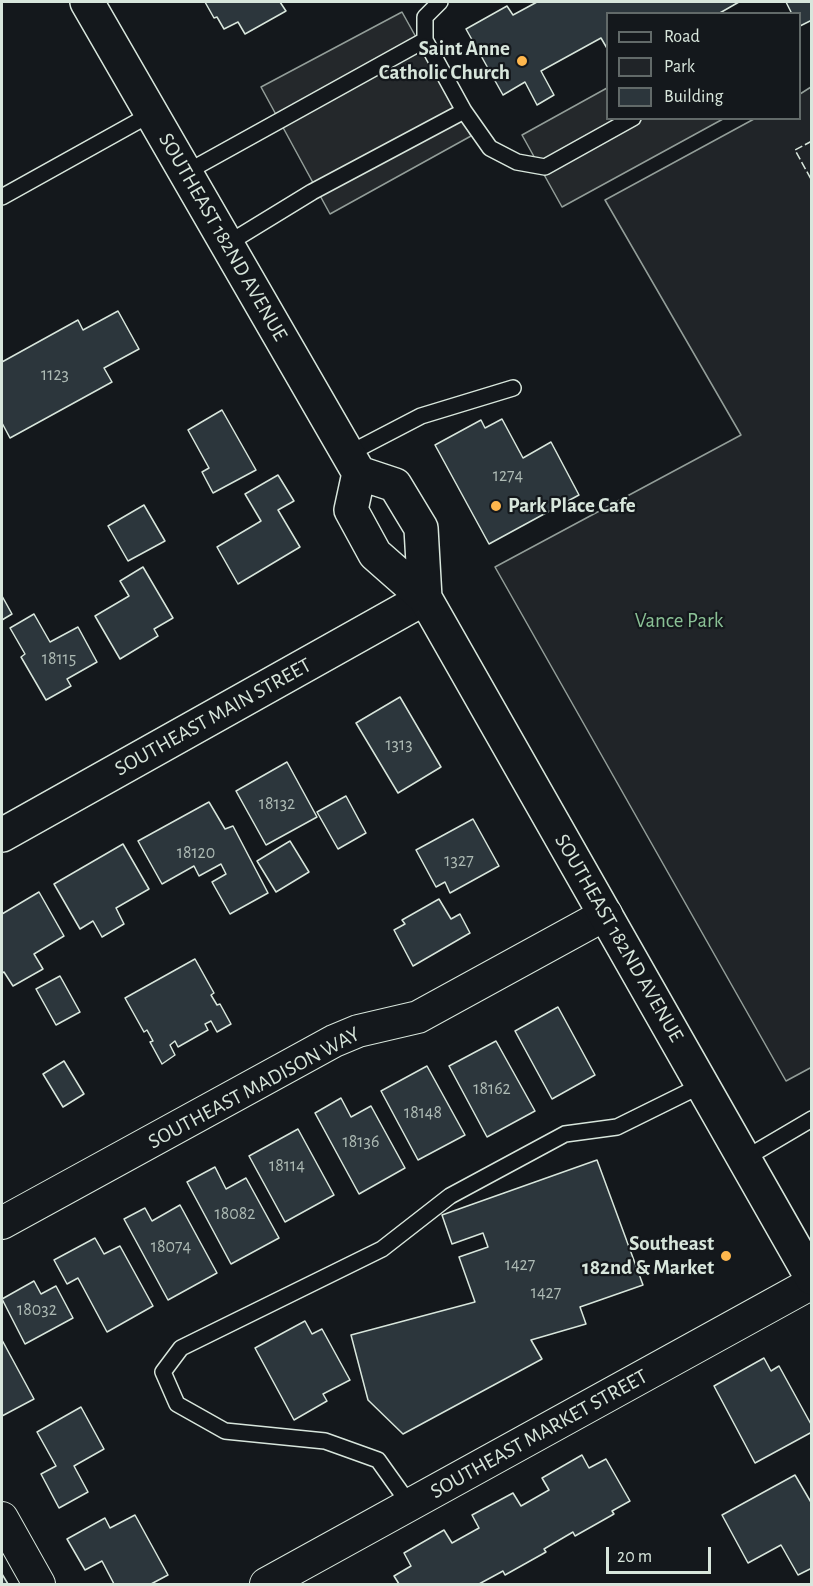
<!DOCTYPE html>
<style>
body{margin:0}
#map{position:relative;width:813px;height:1586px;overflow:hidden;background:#14181c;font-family:"Alegreya Sans",sans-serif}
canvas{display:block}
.frame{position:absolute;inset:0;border:3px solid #d8e6dc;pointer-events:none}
.legend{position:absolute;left:606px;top:12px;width:195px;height:108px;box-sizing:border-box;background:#14181c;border:2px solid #626a69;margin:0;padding:8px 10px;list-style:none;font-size:18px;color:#d8e6dc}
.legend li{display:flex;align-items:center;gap:12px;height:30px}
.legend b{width:30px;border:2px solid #626a69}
.scale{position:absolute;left:606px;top:1547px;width:105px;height:27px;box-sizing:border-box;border:3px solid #d8e6dc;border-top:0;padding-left:8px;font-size:18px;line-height:21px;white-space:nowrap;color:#d8e6dc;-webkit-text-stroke:4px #14181c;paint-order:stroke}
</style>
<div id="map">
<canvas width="813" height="1586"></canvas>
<div class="frame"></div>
<ul class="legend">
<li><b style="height:8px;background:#14181c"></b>Road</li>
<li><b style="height:16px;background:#202428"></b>Park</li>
<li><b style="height:16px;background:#2c363c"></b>Building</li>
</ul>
<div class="scale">20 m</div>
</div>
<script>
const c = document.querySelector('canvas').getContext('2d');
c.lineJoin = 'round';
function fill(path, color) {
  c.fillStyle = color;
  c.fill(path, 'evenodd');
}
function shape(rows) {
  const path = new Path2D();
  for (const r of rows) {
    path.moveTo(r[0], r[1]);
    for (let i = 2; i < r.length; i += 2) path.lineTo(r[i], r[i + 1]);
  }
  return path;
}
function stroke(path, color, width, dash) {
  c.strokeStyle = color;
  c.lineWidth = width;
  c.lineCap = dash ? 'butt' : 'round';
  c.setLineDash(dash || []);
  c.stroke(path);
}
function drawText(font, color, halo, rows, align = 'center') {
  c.font = font + ' "Alegreya Sans",sans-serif';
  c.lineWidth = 4.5;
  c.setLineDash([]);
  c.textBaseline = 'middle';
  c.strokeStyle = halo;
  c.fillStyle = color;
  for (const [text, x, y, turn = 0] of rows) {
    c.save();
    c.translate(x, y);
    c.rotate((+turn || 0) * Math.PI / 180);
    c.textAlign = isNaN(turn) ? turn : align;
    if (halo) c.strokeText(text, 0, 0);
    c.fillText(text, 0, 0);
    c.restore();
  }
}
const green = shape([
 [811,87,812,1067,786,1081,495,567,741,435,605,200,754,119,800,118,800,94,811,87]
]);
fill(green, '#202428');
stroke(green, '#939e99', 1.5);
const parking = shape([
 [402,12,471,136,330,214,261,87,402,12],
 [607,88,608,118,723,119,562,207,522,135,607,88]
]);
fill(parking, '#24282b');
stroke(parking, '#939e99', 1.5);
const building = shape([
 [205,2,280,2,286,11,245,34,238,22,224,29,217,17,214,18,205,2],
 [537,2,739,2,718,14,608,14,608,50,601,38,541,71,554,95,537,105,525,82,503,95,466,29,507,6,513,15,537,2],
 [786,2,812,2,812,20,800,26,800,14,792,14,786,2],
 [118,311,139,349,104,368,112,382,10,438,2,423,2,362,78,320,83,330,118,311],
 [222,410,256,470,213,493,202,472,209,468,188,430,222,410],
 [502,419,523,458,551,442,579,495,489,544,435,445,481,420,485,428,502,419],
 [278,475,294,501,278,510,300,547,238,584,217,547,261,521,245,494,278,475],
 [144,505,165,541,128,561,108,526,144,505],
 [143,567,173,618,154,629,158,636,120,659,95,616,129,596,120,581,143,567],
 [2,596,12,614,2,620,2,596],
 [34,614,50,642,78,627,97,662,67,679,71,686,46,700,21,657,25,654,10,628,34,614],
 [400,697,441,767,398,793,356,723,400,697],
 [287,762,317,817,266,845,236,791,287,762],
 [346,796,366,833,338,849,317,812,346,796],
 [209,802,225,829,233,826,268,893,230,914,212,882,226,874,221,864,199,876,194,866,162,884,138,841,209,802],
 [473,819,499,866,450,893,445,882,436,887,416,850,473,819],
 [290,841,309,872,276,892,257,861,290,841],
 [123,844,149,889,116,908,124,924,102,937,93,921,80,929,54,884,123,844],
 [39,892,64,936,34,954,43,969,13,986,4,972,2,973,2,914,39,892],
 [439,899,451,919,460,914,470,933,413,966,394,930,405,924,402,920,439,899],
 [195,959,214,993,211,995,217,1005,220,1004,231,1024,217,1032,211,1021,205,1024,208,1030,178,1047,175,1041,170,1045,175,1055,162,1064,150,1042,153,1041,147,1030,144,1032,125,998,195,959],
 [60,976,80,1012,56,1025,36,989,60,976],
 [558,1007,595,1075,552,1099,515,1031,558,1007],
 [496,1041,535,1111,487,1137,449,1066,496,1041],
 [64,1061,84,1094,63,1107,43,1074,64,1061],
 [427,1066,465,1135,418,1160,381,1091,427,1066],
 [341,1098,351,1117,371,1106,405,1168,359,1194,315,1113,341,1098],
 [298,1129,334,1195,285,1222,249,1156,298,1129],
 [597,1160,643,1285,580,1307,586,1324,531,1340,542,1359,403,1434,368,1400,351,1335,475,1302,459,1257,488,1247,483,1233,452,1244,442,1215,597,1160],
 [215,1167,226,1189,246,1178,279,1238,231,1264,187,1182,215,1167],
 [180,1205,217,1273,168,1300,124,1219,145,1208,152,1221,180,1205],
 [95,1238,104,1254,120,1246,153,1306,107,1332,78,1278,67,1284,54,1260,95,1238],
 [34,1281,41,1294,56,1286,73,1318,25,1344,2,1299,34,1281],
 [305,1321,312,1334,322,1329,350,1380,323,1394,327,1401,294,1420,255,1348,305,1321],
 [2,1340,34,1399,2,1416,2,1340],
 [764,1358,771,1371,779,1366,812,1426,812,1432,755,1463,714,1386,764,1358],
 [81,1407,104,1449,74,1466,88,1492,59,1508,41,1474,56,1466,37,1432,81,1407],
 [582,1455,589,1468,606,1459,630,1501,612,1511,614,1514,575,1536,573,1532,544,1549,546,1552,505,1575,503,1571,479,1584,399,1584,394,1576,411,1566,404,1553,444,1530,452,1543,479,1528,472,1515,513,1493,521,1506,549,1490,542,1478,582,1455],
 [795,1475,812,1504,812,1568,798,1575,781,1545,748,1563,722,1515,795,1475],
 [135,1515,168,1575,151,1584,114,1584,102,1561,85,1570,67,1539,105,1518,110,1528,135,1515],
 [2,1574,8,1584,2,1584,2,1574]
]);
fill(building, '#2c363c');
stroke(building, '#d8e6dc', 1.5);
const lane = shape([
 [440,2,425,17,425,40,464,111,490,148,517,162,545,167,633,118],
 [185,173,425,40],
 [2,197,151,114],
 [227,244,312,192,464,111],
 [348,454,421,416,513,388],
 [744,1159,812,1119],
 [410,1505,378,1460,325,1441,225,1431,177,1404,163,1372,181,1348,382,1249,450,1196,565,1134,617,1127,702,1085]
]);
const street = shape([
 [2,1223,334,1041,358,1031,418,1017,606,914],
 [2,1518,39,1584],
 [266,1584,812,1283]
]);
const secondary = shape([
 [2,835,425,598]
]);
const primary = shape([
 [87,2,359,473,395,485,421,528,425,598],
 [359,473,351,510,375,554,425,598,812,1278]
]);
stroke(lane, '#d8e6dc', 18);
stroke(street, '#d8e6dc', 34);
stroke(secondary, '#d8e6dc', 36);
stroke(primary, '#d8e6dc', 36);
stroke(lane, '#14181c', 15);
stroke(street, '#14181c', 32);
stroke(secondary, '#14181c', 33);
stroke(primary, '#14181c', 33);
stroke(shape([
 [812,141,795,150,812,181]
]), '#d8e6dc', 1.5, [8, 3]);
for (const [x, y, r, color] of [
 [522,61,6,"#ffb74d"],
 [496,506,6,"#ffb74d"],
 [726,1256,6,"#ffb74d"]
]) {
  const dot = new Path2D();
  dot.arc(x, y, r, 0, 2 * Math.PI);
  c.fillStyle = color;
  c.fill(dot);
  stroke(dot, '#14181c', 2);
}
drawText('18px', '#adbab4', null, [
 ["1123",55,375],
 ["1274",508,476],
 ["18115",59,659],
 ["1313",399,745],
 ["18132",277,804],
 ["18120",196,853],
 ["1327",459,861],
 ["18162",492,1089],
 ["18148",423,1113],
 ["18136",361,1142],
 ["18114",287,1166],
 ["18082",235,1214],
 ["18074",171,1247],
 ["1427",520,1265],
 ["1427",546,1293],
 ["18032",37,1310]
]);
drawText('bold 21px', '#d8e6dc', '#14181c', [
 ["Saint Anne",510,49],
 ["Catholic Church",510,73],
 ["Park Place Cafe",508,506,"left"],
 ["Southeast",714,1244],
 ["182nd & Market",714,1268]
], 'right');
drawText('21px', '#d8e6dc', '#14181c', [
 ["SOUTHEAST 182ND AVENUE",223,237,60],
 ["SOUTHEAST MAIN STREET",213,717,-29],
 ["SOUTHEAST 182ND AVENUE",619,938,60],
 ["SOUTHEAST MADISON WAY",254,1088,-28],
 ["SOUTHEAST MARKET STREET",539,1434,-29]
]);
drawText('21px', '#8ac095', '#14181c', [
 ["Vance Park",679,621]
]);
</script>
